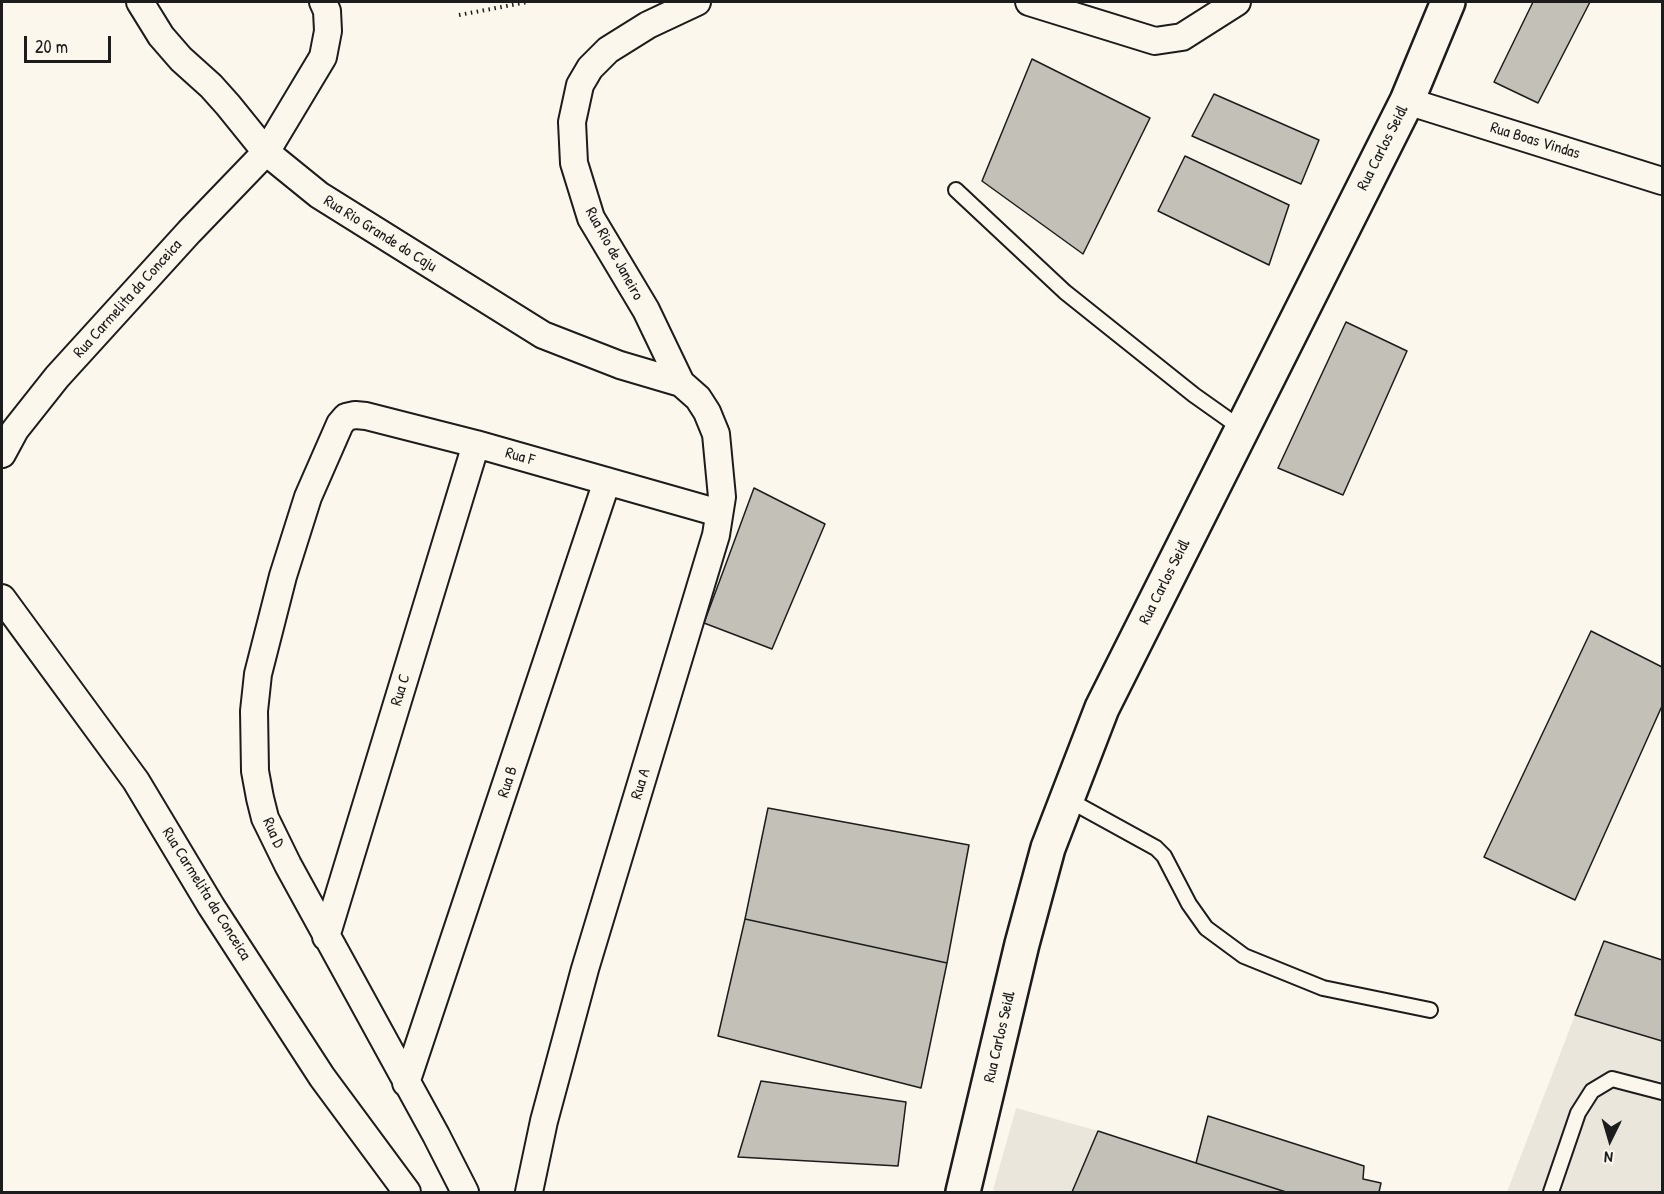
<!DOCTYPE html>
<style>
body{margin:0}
#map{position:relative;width:1664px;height:1194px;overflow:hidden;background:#fbf7ec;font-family:"Patrick Hand",sans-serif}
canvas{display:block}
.frame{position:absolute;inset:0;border:3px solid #1c1c1c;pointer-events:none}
.north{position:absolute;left:1580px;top:1110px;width:60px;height:60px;-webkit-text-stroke:4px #fbf7ec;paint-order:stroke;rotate:185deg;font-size:16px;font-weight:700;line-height:24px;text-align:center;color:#1c1c1c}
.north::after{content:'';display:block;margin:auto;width:21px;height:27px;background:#1c1c1c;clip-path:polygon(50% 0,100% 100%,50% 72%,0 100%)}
.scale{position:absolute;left:24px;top:36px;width:87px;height:27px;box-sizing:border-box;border:3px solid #1c1c1c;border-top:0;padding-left:8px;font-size:18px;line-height:21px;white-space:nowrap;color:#1c1c1c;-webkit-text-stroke:4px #fbf7ec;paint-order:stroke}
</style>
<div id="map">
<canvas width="1664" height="1194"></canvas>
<div class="frame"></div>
<div class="north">N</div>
<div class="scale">20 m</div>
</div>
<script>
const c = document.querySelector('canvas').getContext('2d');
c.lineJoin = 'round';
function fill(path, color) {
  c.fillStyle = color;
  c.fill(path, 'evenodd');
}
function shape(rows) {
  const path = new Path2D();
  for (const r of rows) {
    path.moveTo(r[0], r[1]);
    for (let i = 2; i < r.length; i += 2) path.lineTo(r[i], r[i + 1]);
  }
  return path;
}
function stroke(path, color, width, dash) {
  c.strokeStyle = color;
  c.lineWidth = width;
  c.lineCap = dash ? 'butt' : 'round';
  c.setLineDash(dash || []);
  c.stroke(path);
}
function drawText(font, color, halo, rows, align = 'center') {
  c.font = font + ' "Patrick Hand",sans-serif';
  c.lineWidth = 4.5;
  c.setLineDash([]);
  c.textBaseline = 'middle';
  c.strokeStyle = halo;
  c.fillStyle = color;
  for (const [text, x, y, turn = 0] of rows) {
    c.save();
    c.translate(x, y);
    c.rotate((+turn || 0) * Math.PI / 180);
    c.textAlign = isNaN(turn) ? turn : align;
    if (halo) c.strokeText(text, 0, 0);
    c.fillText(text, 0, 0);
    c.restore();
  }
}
fill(shape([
 [1575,1015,1662,1041,1662,1192,1507,1192],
 [1016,1108,1098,1131,1195,1163,1208,1116,1364,1166,1363,1179,1381,1183,1379,1192,999,1192,993,1190]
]), '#eae6dc');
const building = shape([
 [1533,2,1590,2,1538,103,1494,82,1533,2],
 [1032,59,1150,118,1083,254,982,181,1032,59],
 [1214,94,1319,140,1301,184,1192,136,1214,94],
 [1185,156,1289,205,1269,265,1158,211,1185,156],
 [1346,322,1407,351,1343,495,1278,468,1346,322],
 [754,488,825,524,772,649,704,623,754,488],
 [1591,631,1662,667,1662,706,1575,900,1484,857,1591,631],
 [768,808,969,845,947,963,745,919,768,808],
 [745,919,947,963,921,1088,718,1036,745,919],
 [1604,941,1662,960,1662,1041,1575,1015,1604,941],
 [761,1081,906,1102,898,1166,738,1157,761,1081],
 [1208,1116,1364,1166,1363,1179,1381,1183,1379,1192,1286,1192,1196,1163,1208,1116],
 [1098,1131,1196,1163,1286,1192,1072,1192,1098,1131]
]);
fill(building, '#c3c0b8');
stroke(building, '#1c1c1c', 1.5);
const lane = shape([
 [956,190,1065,292,1194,395,1242,429],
 [1067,799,1156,848,1164,856,1189,904,1206,928,1244,956,1323,988,1430,1010],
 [1551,1192,1578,1113,1592,1091,1612,1079,1662,1092]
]);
const street = shape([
 [140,2,161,36,181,59,211,86,228,105,266,152,319,195,543,335,620,365,681,383,698,398,707,412,716,434,722,497,716,535,585,969,544,1121,529,1192],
 [1029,2,1155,41,1182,37,1237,2],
 [1407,101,1662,181],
 [681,383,646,310,591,218,574,163,572,122,580,85,590,68,608,50,648,25,697,2],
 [2,454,15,430,57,377,189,232,266,152,323,57,328,31,327,11,323,2],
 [2,598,136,781,211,906,322,1077,407,1192],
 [326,937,476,444],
 [406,1083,607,481],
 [465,1192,436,1135,288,865,265,818,260,798,255,771,254,711,258,674,283,576,308,497,340,424,346,417,355,415,366,416,476,444,719,513]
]);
const secondary = shape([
 [963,1192,1022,944,1048,848,1102,708,1407,101,1448,2]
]);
stroke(lane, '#1c1c1c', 18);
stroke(street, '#1c1c1c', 30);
stroke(secondary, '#1c1c1c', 38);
stroke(shape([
 [459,15,528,2]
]), '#1c1c1c', 4, [1.5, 4.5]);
stroke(lane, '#fbf7ec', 14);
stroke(street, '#fbf7ec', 26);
stroke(secondary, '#fbf7ec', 33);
drawText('16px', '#1c1c1c', '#fbf7ec', [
 ["Rua Boas Vindas",1535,141,17],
 ["Rua Carlos Seidl",1383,148,-63],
 ["Rua Rio Grande do Caju",380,234,32],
 ["Rua Rio de Janeiro",614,254,61],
 ["Rua Carmelita da Conceica",128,299,-48],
 ["Rua F",520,457,16],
 ["Rua Carlos Seidl",1165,582,-63],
 ["Rua C",401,690,-73],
 ["Rua B",508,782,-72],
 ["Rua A",641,784,-73],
 ["Rua D",273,833,66],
 ["Rua Carmelita da Conceica",206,894,58],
 ["Rua Carlos Seidl",1000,1037,-77]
]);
</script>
